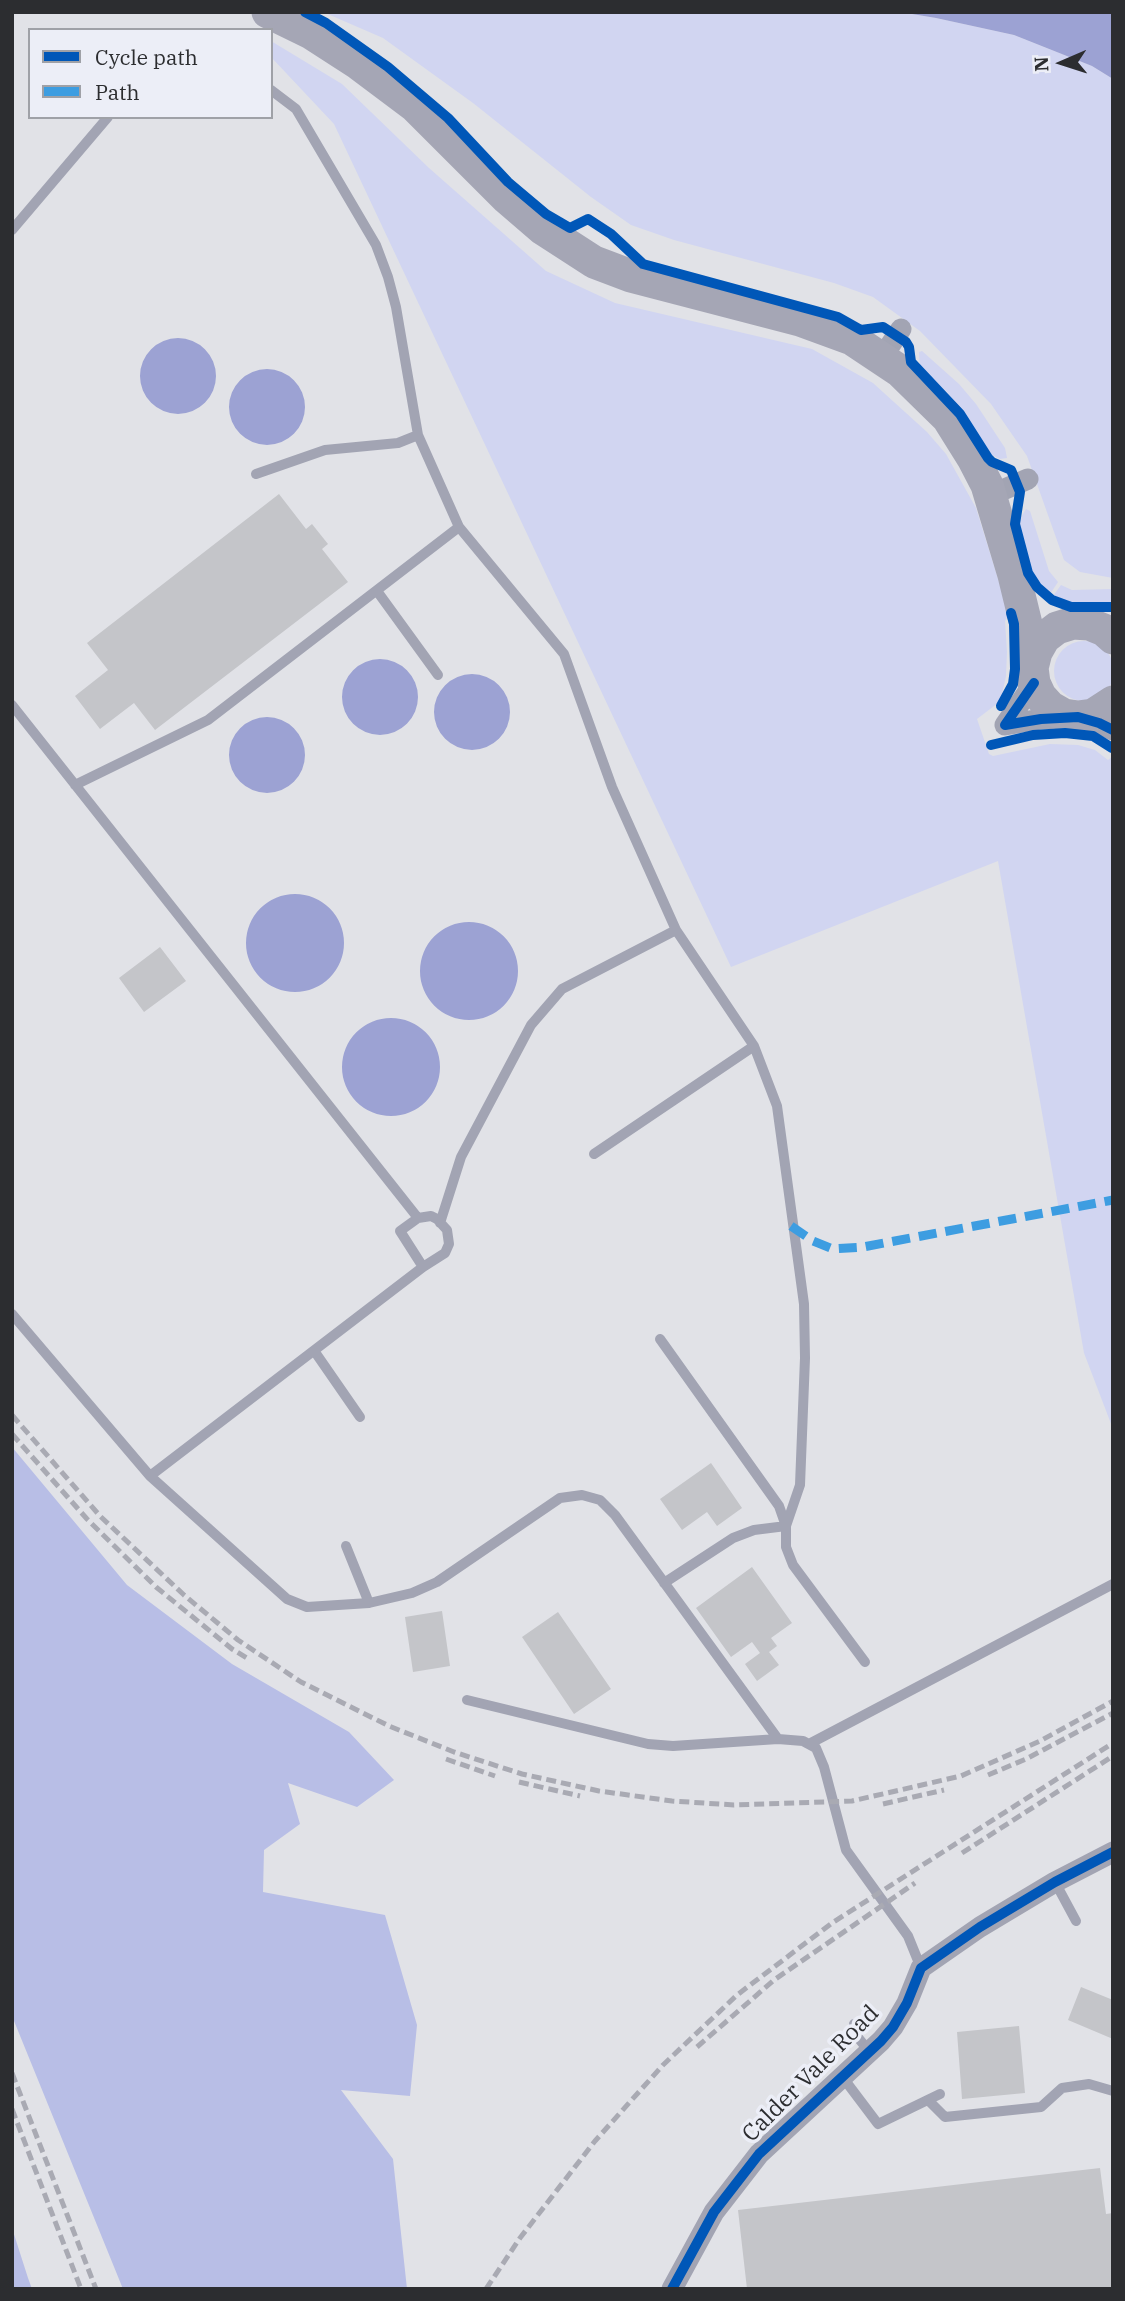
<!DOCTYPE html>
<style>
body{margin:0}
#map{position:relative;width:1125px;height:2301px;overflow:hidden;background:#e1e2e7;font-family:"IBM Plex Serif",serif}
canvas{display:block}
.frame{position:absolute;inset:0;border:14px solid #2c2d30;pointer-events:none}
.legend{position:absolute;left:28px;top:28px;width:245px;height:91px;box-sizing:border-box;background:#eceef7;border:2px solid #9fa1a7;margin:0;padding:9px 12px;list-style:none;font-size:21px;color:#2c2d30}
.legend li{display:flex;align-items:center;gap:14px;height:35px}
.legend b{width:35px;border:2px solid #9fa1a7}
.north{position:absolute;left:1027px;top:28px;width:70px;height:70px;-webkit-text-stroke:5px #eceef7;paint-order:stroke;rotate:267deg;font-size:19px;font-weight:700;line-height:28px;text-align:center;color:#2c2d30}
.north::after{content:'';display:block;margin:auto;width:24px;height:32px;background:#2c2d30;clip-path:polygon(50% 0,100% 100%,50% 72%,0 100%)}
</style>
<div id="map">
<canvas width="1125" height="2301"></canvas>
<div class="frame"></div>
<ul class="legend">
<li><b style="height:9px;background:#0057b8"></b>Cycle path</li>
<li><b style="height:9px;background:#3d9de1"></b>Path</li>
</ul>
<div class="north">N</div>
</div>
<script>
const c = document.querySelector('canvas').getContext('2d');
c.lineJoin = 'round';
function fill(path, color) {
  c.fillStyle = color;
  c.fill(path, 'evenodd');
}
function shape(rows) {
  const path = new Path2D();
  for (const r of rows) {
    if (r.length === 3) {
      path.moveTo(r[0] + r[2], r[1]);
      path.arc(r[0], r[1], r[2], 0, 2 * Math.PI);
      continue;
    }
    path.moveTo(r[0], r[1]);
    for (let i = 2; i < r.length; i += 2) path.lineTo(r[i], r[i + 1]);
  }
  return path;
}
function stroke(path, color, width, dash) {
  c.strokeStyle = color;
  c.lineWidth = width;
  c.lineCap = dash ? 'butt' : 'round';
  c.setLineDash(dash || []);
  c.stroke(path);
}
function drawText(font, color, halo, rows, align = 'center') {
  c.font = font + ' "IBM Plex Serif",serif';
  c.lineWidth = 7;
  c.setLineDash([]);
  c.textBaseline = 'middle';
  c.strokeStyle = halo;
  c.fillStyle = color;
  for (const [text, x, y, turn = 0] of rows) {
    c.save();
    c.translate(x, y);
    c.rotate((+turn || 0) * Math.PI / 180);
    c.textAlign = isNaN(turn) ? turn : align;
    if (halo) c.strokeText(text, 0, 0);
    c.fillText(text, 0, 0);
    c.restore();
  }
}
fill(shape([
 [323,12,900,12,936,18,1014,35,1092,66,1113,79,1113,578,1080,572,1064,560,1027,456,991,404,920,331,873,297,834,283,674,240,631,225,591,197,473,103,383,38],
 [271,41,342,84,429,168,546,271,615,303,812,349,873,383,927,432,946,454,976,508,1009,614,1005,621,1007,652,1006,676,1002,694,998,703,977,719,989,754,993,756,1050,744,1078,745,1095,750,1108,760,1113,756,1113,1429,1084,1353,998,861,731,967,334,124,271,57],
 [922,351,959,384,976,404,1005,448,1007,458,1000,459,992,455,947,392,920,368,919,352],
 [1026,509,1030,511,1049,571,1058,582,1050,594,1041,587,1029,565,1018,522],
 [1061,585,1072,590,1113,589,1113,603,1091,605,1064,602,1053,596],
 [1084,671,30]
]), '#d1d5f1');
fill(shape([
 [12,1447,127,1585,232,1664,349,1732,394,1780,357,1807,288,1783,300,1824,264,1850,263,1892,385,1915,417,2025,410,2096,341,2090,393,2159,407,2289,123,2289,12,2016],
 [12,2228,28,2278,32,2289,12,2289]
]), '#b8bee6');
fill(shape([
 [900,12,1113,12,1113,79,1092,66,1014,35,936,18],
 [178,376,38],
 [267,407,38],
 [380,697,38],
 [472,712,38],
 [267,755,38],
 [295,943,49],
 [469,971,49],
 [391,1067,49]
]), '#9ca2d3');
fill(shape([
 [279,494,306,529,312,524,328,544,322,549,348,582,155,730,134,703,100,729,75,696,108,670,87,643],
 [160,947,186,981,144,1012,119,978],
 [711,1463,742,1508,717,1526,707,1512,682,1530,660,1499],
 [752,1567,792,1623,771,1638,777,1646,769,1652,779,1665,757,1681,745,1664,760,1653,752,1642,731,1657,696,1608],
 [442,1611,450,1666,413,1672,405,1617],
 [558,1612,611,1689,574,1714,522,1637],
 [1081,1987,1113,2000,1113,2039,1068,2020],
 [1019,2026,1025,2093,962,2099,957,2032],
 [1100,2168,1106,2214,1113,2213,1113,2289,747,2289,738,2210]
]), '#c4c5c9');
stroke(shape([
 [271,90,296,109,376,245,388,277,396,307,418,435,459,527,564,654,612,787,676,930,754,1046,777,1106,804,1304,805,1358,800,1485,786,1526,786,1547,793,1565,865,1662],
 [12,230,108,117],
 [256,474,325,450,398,443,418,435],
 [377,591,438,675],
 [12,705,418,1218],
 [75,785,208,720,459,527],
 [594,1154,754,1046],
 [440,1223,461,1157,531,1025,562,989,676,930],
 [12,1314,150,1476,287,1599,307,1607,369,1603,412,1593,437,1582,560,1498,582,1495,600,1500,615,1515,778,1739],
 [660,1339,779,1506,786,1526,754,1530,733,1538,664,1583],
 [315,1352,360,1417],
 [150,1476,423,1267,400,1231,418,1218,431,1216,437,1219,447,1230,449,1244,445,1253,423,1267],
 [346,1546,369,1603],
 [467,1700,648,1744,673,1746,778,1739,803,1741,816,1748,824,1767,846,1850,908,1936,921,1968],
 [809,1744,1113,1584],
 [1055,1882,1076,1921],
 [854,2024,855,2034,869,2051],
 [841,2075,878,2124,940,2094],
 [928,2100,945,2117,1041,2107,1062,2088,1089,2084,1113,2091]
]), '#a2a4b3', 10);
stroke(shape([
 [881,359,901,329],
 [991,495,1028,479],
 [1034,683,1005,725,1041,719,1078,717,1099,723,1113,730],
 [672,2289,714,2212,759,2154,881,2041,893,2027,907,2003,921,1968,980,1927,1055,1882,1113,1852]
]), '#a2a4b3', 21);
stroke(shape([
 [268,12,311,33,359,64,415,106,507,198,543,229,594,262,631,276,800,320,852,339,900,371,948,418,973,458,987,485,1014,575,1034,657],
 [1113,638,1104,630,1089,624,1073,623,1057,628,1044,638,1036,652,1032,668,1034,683,1040,696,1050,707,1064,715,1078,717,1093,715,1113,702]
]), '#a5a6b5', 33);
stroke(shape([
 [12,1415,100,1516,184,1595,238,1640,301,1682,389,1726,454,1752,522,1774,599,1791,672,1801,734,1805,852,1801,961,1776,1040,1741,1113,1701],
 [12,1434,87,1519,156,1587,232,1649,250,1660],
 [446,1759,495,1776],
 [988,1775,1026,1759,1113,1713],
 [519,1782,580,1796],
 [883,1804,944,1790],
 [962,1853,1113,1756],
 [697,2047,774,1980,915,1883],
 [12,2073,96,2289],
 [12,2109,81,2289],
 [486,2289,520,2238,595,2141,663,2065,737,1995,832,1923,1113,1743]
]), '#a9aab3', 5, [10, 5]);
stroke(shape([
 [791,1226,813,1241,833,1249,863,1247,1113,1200]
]), '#3d9de1', 9, [18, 9]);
stroke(shape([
 [305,12,326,23,388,67,448,118,508,182,546,214,570,228,588,219,611,234,643,264,838,317,861,330,883,327,906,342,909,347,911,362,960,414,988,458,992,462,1011,470,1020,492,1015,524,1028,573,1037,587,1052,600,1071,607,1113,607],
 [1034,683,1005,725,1041,719,1078,717,1099,723,1113,730],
 [1001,706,1013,684,1015,669,1014,624,1011,613],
 [991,745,1033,735,1065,733,1093,736,1112,748],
 [672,2289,714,2212,759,2154,881,2041,893,2027,907,2003,921,1968,980,1927,1055,1882,1113,1852]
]), '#0057b8', 10);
drawText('23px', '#2c2d30', '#eceef7', [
 ["Calder Vale Road",811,2074,-45]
]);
</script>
